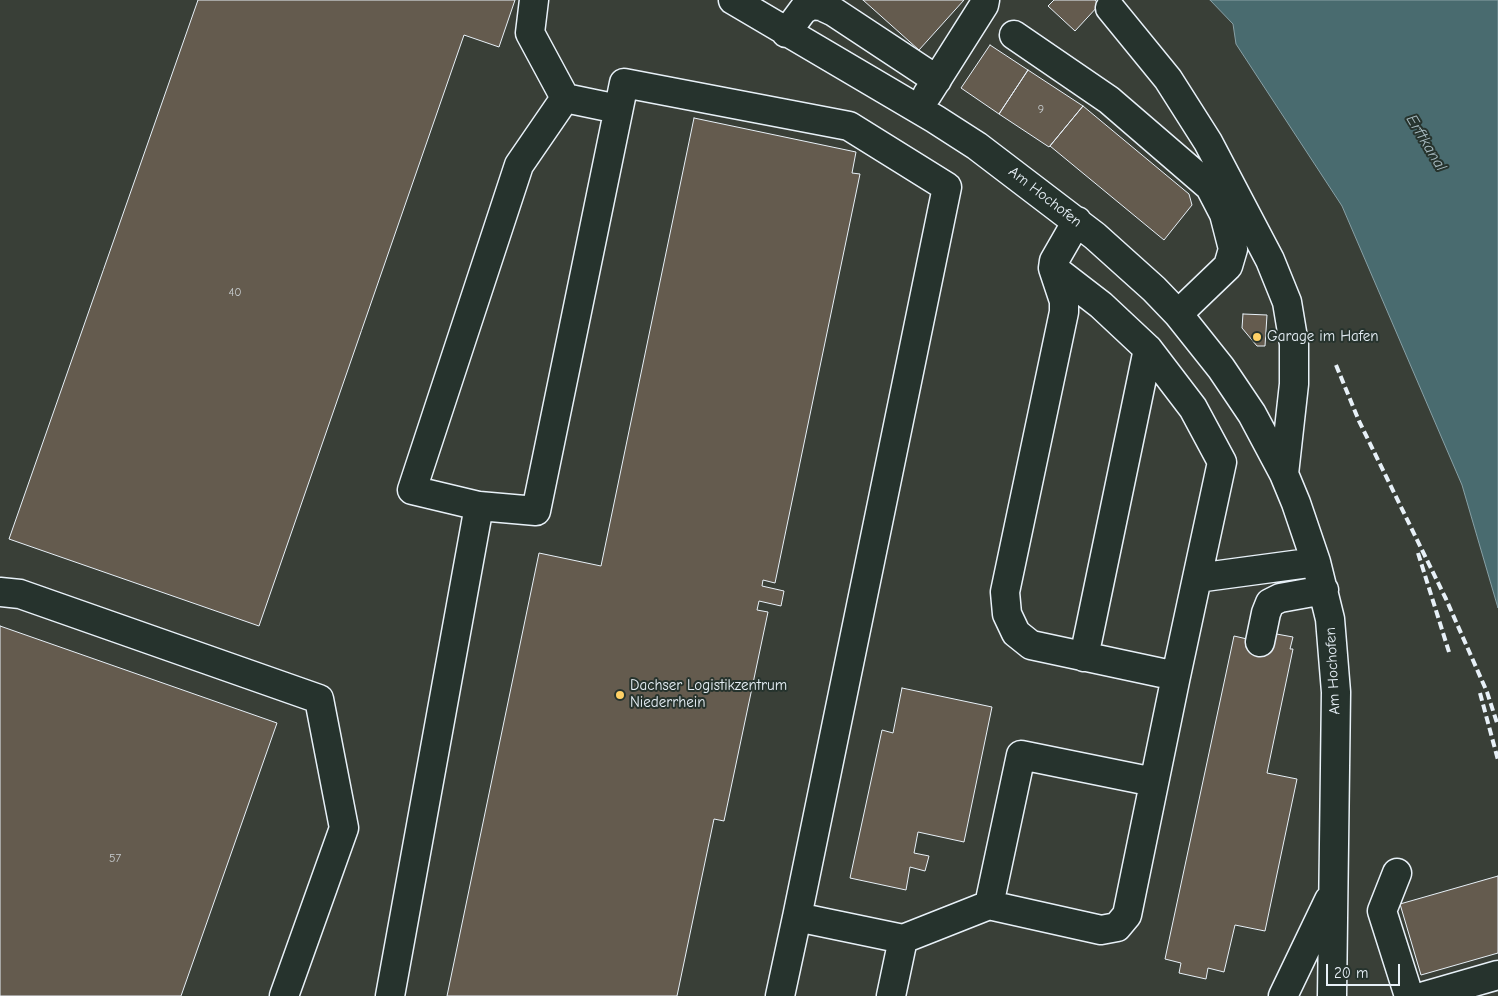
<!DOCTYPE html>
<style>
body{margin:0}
#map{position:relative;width:1498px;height:996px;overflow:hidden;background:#26332d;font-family:"Comic Neue",sans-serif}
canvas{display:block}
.scale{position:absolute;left:1326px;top:964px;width:74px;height:22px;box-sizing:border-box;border:2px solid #e8f1f8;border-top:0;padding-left:6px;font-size:15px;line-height:18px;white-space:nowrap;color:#e8f1f8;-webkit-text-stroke:4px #26332d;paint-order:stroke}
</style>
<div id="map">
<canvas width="1498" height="996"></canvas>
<div class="scale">20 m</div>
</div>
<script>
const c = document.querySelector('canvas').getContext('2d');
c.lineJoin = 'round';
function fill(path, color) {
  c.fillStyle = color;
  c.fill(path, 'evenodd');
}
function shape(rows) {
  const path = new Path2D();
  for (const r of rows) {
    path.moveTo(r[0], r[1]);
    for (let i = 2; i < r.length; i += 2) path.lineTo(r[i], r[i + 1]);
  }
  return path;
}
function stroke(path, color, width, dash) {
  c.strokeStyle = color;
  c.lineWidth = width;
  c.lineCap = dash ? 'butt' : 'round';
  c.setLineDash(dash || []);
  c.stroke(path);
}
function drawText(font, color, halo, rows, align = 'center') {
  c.font = font + ' "Comic Neue",sans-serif';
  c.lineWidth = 4;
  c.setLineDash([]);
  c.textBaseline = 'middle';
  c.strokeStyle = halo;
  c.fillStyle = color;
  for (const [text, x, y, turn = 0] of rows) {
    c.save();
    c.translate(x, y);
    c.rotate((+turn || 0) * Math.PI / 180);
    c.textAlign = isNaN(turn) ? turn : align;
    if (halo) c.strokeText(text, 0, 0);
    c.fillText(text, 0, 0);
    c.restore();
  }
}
fill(shape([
 [0,0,1210,0,1233,24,1236,44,1342,206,1462,485,1498,608,1498,996,0,996]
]), '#393f37');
const water = shape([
 [1210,0,1498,0,1498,608,1462,485,1342,206,1236,44,1233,24,1210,0]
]);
fill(water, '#496b6f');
stroke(water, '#89a1a6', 1);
const building = shape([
 [198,0,515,0,499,47,464,35,259,626,9,539,198,0],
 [863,0,964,0,919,50,863,0],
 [1054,0,1095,0,1099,5,1075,31,1048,6,1054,0],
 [990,45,1028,70,999,114,961,88,990,45],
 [1028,70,1083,106,1049,147,999,114,1028,70],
 [1083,106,1189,194,1192,205,1164,240,1050,146,1083,106],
 [694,118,856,152,852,173,860,174,775,583,763,580,762,586,784,591,781,606,759,601,757,610,768,612,724,821,714,819,677,996,447,996,539,553,601,566,694,118],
 [1243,314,1267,315,1265,346,1257,346,1242,328,1243,314],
 [0,626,277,723,181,996,0,996,0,626],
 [1271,633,1293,637,1290,649,1293,649,1267,773,1297,779,1265,931,1235,925,1224,972,1208,968,1206,979,1179,973,1181,963,1165,959,1234,636,1269,644,1271,633],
 [902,688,992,707,964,842,918,832,914,853,929,856,925,871,910,867,906,890,850,878,882,730,893,733,902,688],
 [1498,876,1498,953,1421,975,1400,904,1498,876]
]);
fill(building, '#645b4e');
stroke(building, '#e8f1f8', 1);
const minor = shape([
 [534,0,530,33,565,98,618,109],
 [733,0,935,119,977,146,1095,236,1154,289,1178,314,1221,368,1252,414,1284,474,1296,503,1316,562,1330,619,1336,692,1332,996],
 [1110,8,1168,79,1208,142,1270,260,1287,302,1294,344,1294,384,1284,474],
 [786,33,803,10,812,5,821,6,834,12,937,80],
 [1014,35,1109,100,1210,187,1224,214,1233,249,1228,266,1178,314],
 [927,95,984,5,985,0],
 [1077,221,1054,261,1053,268,1064,301,1064,312,1005,592,1007,614,1016,633,1031,645,1176,676,1197,578,1316,562],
 [1053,268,1101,305,1148,349,1193,408,1222,462,1197,578],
 [479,506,412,490,519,165,565,98],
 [0,592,20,594,319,699,344,828,284,996],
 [1260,642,1266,613,1270,603,1280,598,1324,590],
 [1084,657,1148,349],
 [1397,873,1382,911,1409,996],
 [989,905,1021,755,1154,782],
 [390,996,479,506,536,511,624,83,849,126,947,187,797,917,903,939,989,905,1101,930,1117,927,1127,915,1176,676],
 [780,996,797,917],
 [891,996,903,939],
 [1283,996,1329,900],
 [1425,996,1498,975]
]);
stroke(minor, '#e8f1f8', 31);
stroke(minor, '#26332d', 28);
stroke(shape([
 [1336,365,1359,421,1446,599,1487,692,1498,726],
 [1418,553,1449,652],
 [1480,693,1498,760]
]), '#e8f1f8', 4, [8, 4]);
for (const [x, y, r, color] of [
 [1257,337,5,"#ffd166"],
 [620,695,5,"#ffd166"]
]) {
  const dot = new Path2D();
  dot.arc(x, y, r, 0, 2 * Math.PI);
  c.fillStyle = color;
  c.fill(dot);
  stroke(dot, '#26332d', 2);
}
drawText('12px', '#c7ccce', null, [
 ["9",1041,110],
 ["40",235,293],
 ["57",115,859]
]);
drawText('15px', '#e8f1f8', '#26332d', [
 ["Am Hochofen",1045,197,38],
 ["Am Hochofen",1333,671,-93]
]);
drawText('15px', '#e8f1f8', '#26332d', [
 ["Garage im Hafen",1267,337],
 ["Dachser Logistikzentrum",630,686],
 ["Niederrhein",630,703]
], 'left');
drawText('italic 16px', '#a8bbc1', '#26332d', [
 ["Erftkanal",1426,143,59]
]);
</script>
